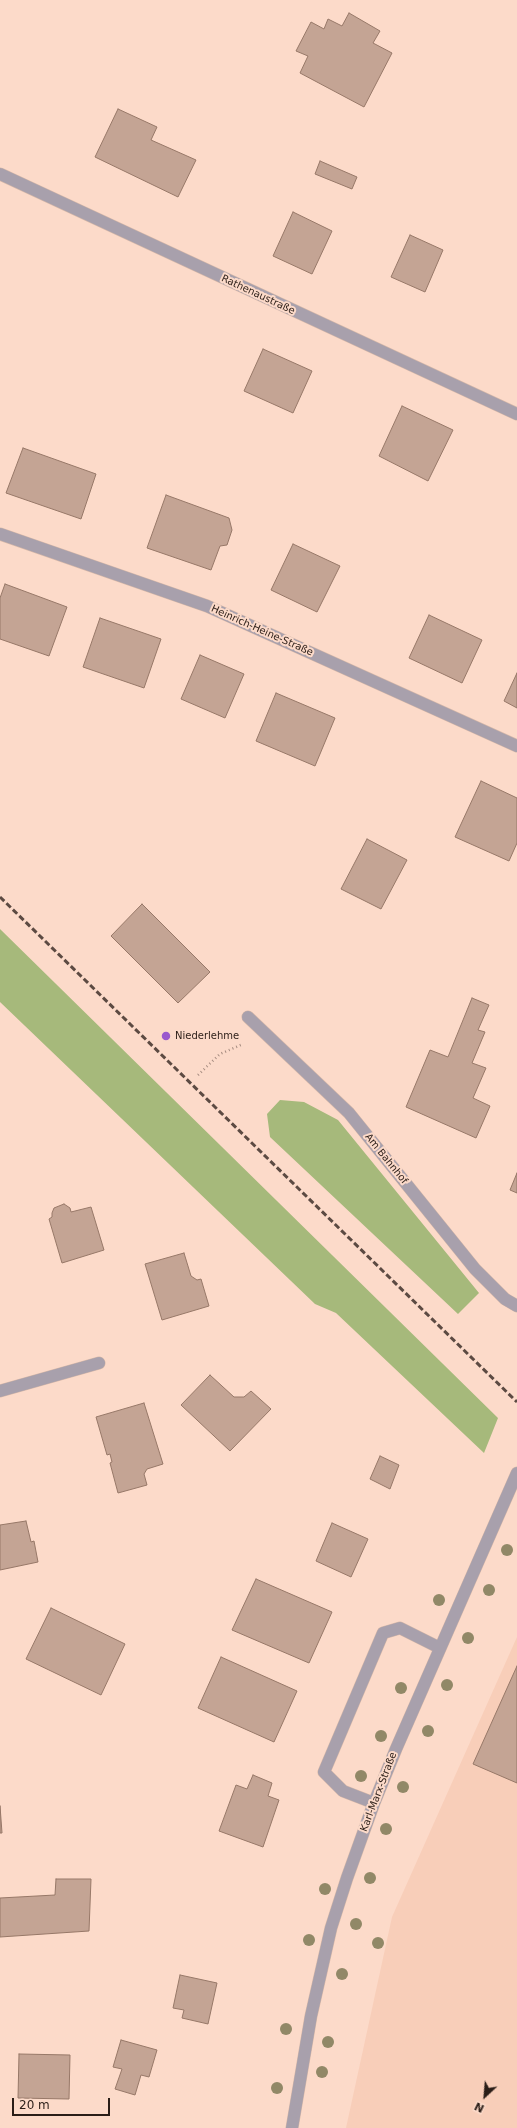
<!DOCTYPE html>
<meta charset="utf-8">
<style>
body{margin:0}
#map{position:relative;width:517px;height:2128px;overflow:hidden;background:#fcdac9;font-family:"DejaVu Sans",sans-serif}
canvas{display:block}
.north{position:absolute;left:465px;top:2076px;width:40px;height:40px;-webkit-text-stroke:3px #fcdac9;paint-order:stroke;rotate:206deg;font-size:11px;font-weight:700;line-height:16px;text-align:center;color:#2a1d17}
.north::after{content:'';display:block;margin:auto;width:14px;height:18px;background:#2a1d17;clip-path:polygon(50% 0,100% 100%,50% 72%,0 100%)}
.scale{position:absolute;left:12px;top:2098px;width:98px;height:18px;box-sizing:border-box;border:2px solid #2a1d17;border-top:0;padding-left:5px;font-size:12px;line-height:14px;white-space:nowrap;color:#2a1d17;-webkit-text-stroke:3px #fcdac9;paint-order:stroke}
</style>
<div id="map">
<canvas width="517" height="2128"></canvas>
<div class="north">N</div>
<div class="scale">20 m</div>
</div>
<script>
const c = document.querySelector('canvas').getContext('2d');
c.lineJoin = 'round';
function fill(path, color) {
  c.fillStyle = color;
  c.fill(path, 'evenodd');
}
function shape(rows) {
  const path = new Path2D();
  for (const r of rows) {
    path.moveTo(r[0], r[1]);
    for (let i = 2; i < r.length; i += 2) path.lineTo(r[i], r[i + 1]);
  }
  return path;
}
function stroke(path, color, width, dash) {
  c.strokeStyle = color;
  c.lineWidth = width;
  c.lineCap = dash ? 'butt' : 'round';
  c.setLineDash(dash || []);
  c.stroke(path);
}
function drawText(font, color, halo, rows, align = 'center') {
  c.font = font + ' "DejaVu Sans",sans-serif';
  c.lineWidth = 4;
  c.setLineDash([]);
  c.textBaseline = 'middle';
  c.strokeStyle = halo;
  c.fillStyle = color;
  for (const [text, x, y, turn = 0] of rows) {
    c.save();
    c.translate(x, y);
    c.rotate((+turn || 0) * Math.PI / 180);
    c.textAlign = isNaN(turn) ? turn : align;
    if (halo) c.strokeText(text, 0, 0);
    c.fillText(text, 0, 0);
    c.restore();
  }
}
fill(shape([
 [517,1637,517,2128,346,2128,392,1917]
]), '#f8ceb9');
fill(shape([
 [0,929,498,1418,484,1453,336,1313,315,1304,0,1002],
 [280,1100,304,1102,338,1120,479,1293,458,1314,270,1137,267,1114]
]), '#a6b97b');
const building = shape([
 [349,13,380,31,373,43,392,53,364,107,300,73,308,56,296,51,311,22,324,29,328,19,342,26,349,13],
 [118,109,157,127,151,140,196,160,178,197,95,157,118,109],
 [320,161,357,177,352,189,315,174,320,161],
 [293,212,332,231,312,274,273,256,293,212],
 [410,235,443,250,425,292,391,277,410,235],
 [263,349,312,371,293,413,244,391,263,349],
 [402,406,453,430,428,481,379,456,402,406],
 [23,448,96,474,81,519,6,493,23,448],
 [166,495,229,518,232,530,227,545,220,546,211,570,147,548,166,495],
 [293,544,340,566,317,612,271,590,293,544],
 [5,584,67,607,49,656,0,639,0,598,5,584],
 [429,615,482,640,462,683,409,658,429,615],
 [100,618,161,639,144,688,83,667,100,618],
 [200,655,244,674,225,718,181,699,200,655],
 [517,673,517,708,504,701,517,673],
 [276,693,335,718,315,766,256,741,276,693],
 [481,781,517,798,517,843,509,861,455,837,481,781],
 [367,839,407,860,381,909,341,889,367,839],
 [142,904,210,972,178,1003,111,936,142,904],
 [472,998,489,1005,478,1030,485,1032,472,1063,486,1068,473,1098,490,1106,476,1138,406,1107,430,1050,448,1057,472,998],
 [517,1173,517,1193,510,1190,517,1173],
 [64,1204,70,1208,71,1212,91,1207,104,1250,62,1263,49,1219,52,1217,52,1213,54,1208,64,1204],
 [184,1253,191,1276,197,1280,201,1279,209,1306,162,1320,145,1264,184,1253],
 [210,1375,234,1397,244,1397,251,1391,271,1409,230,1451,181,1405,210,1375],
 [144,1403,163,1464,147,1469,144,1474,147,1485,118,1493,110,1463,112,1462,110,1454,107,1455,96,1417,144,1403],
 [380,1456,399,1465,390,1489,370,1479,380,1456],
 [26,1521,31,1542,34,1541,38,1562,0,1570,0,1525,26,1521],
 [332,1523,368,1539,351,1577,316,1561,332,1523],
 [256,1579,332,1612,309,1663,232,1630,256,1579],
 [51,1608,125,1644,101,1695,26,1659,51,1608],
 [221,1657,297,1691,274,1742,198,1708,221,1657],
 [517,1666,517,1783,473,1764,517,1666],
 [253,1775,272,1783,268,1796,279,1800,263,1847,219,1831,236,1785,247,1789,253,1775],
 [0,1806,2,1833,0,1833,0,1806],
 [56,1879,91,1879,89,1931,0,1937,0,1898,55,1895,56,1879],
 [180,1975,217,1983,208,2024,182,2018,184,2010,173,2008,180,1975],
 [121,2040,157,2050,149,2077,141,2075,135,2095,115,2089,122,2069,113,2067,121,2040],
 [19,2054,70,2055,69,2099,18,2098,19,2054]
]);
fill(building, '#c4a494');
stroke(building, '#977868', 1);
const minor = shape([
 [0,174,517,414],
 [0,534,207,606,517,746],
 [248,1017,349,1113,475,1269,505,1299,517,1306],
 [0,1391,99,1363],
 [374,1803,343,1791,324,1772,383,1633,400,1628,440,1648],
 [292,2128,311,2016,331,1928,347,1878,374,1803,396,1749,517,1473]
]);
stroke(minor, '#d6b8a9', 13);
stroke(shape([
 [198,1075,220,1054,243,1044]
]), '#a68c80', 2.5, [1, 3]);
stroke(minor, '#a8a0ac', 12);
stroke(shape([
 [0,897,517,1402]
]), '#5c4a42', 3, [6, 3]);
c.fillStyle = '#918867';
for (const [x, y] of [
 [507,1550],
 [489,1590],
 [439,1600],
 [468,1638],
 [447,1685],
 [401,1688],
 [428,1731],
 [381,1736],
 [361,1776],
 [403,1787],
 [386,1829],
 [370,1878],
 [325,1889],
 [356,1924],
 [309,1940],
 [378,1943],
 [342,1974],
 [286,2029],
 [328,2042],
 [322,2072],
 [277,2088]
]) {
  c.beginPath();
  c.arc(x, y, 6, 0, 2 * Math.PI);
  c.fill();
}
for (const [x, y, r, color] of [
 [166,1036,5,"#9a58cd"]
]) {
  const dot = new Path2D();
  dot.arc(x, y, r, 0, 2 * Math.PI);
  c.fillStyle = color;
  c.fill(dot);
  stroke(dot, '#fcdac9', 1.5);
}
drawText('10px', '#2a1d17', '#fcdac9', [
 ["Rathenaustraße",258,295,25],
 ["Heinrich-Heine-Straße",262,631,24],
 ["Am Bahnhof",386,1159,51],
 ["Karl-Marx-Straße",379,1792,-69]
]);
drawText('10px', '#2a1d17', '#fcdac9', [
 ["Niederlehme",175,1036]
], 'left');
</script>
